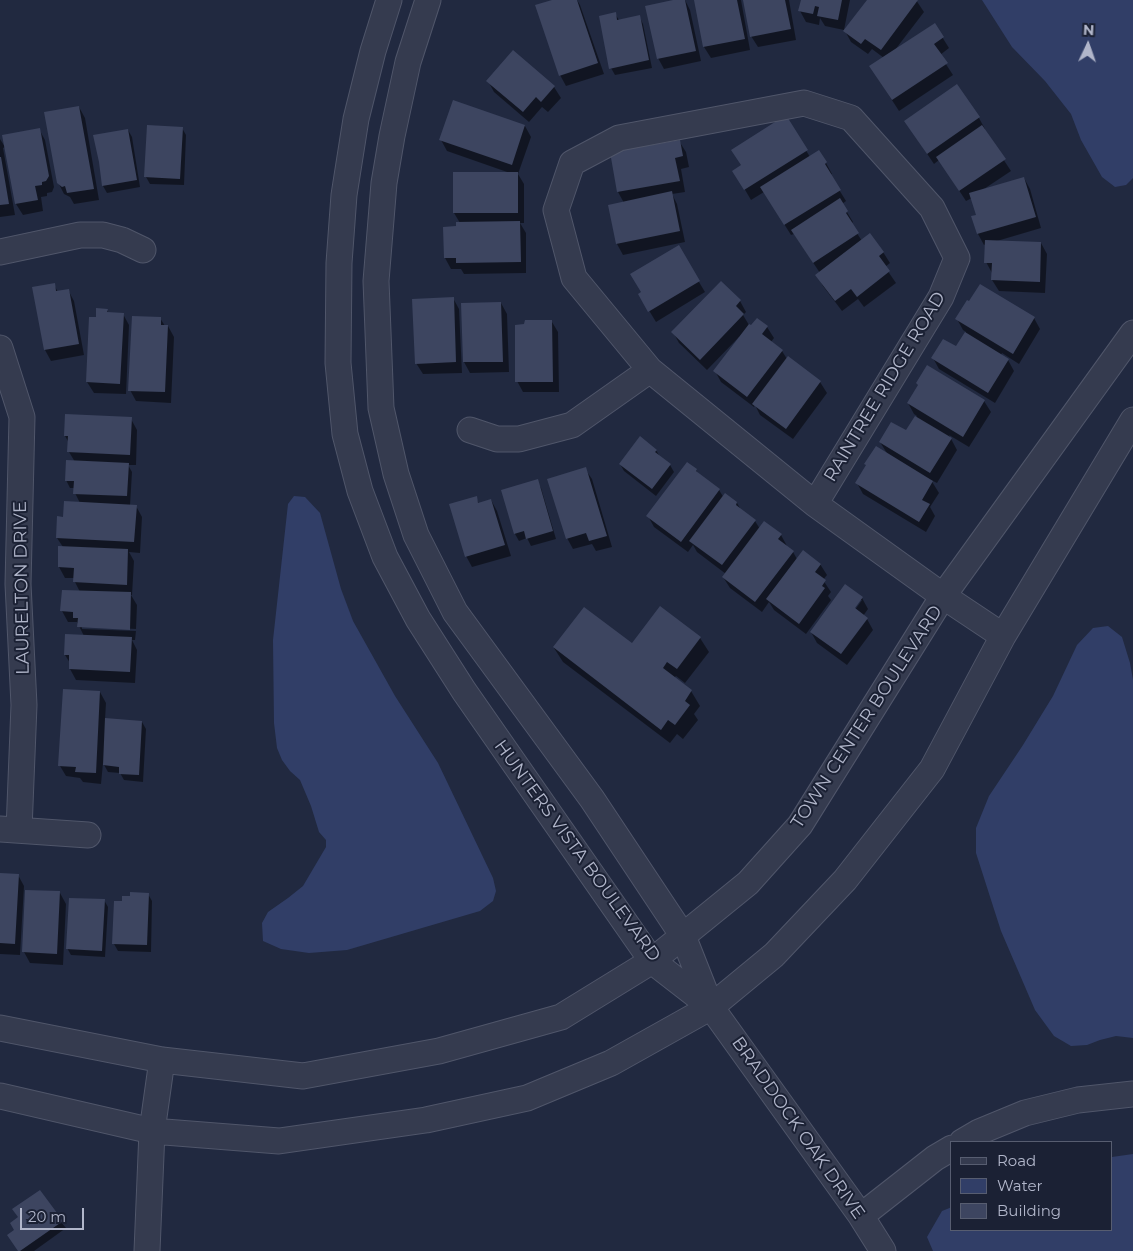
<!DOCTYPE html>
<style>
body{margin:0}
#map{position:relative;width:1133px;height:1251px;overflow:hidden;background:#212940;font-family:Montserrat,sans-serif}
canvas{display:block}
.legend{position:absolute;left:950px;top:1141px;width:162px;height:90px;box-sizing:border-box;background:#1b2134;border:1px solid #575d70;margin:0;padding:6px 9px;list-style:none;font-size:15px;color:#b1b6ca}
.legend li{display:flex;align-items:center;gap:10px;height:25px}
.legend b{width:25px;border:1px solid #575d70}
.north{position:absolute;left:1063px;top:20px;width:50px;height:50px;-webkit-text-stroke:4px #1b2134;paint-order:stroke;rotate:3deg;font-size:14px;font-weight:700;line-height:20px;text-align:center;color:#b1b6ca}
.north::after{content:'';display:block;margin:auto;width:18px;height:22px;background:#b1b6ca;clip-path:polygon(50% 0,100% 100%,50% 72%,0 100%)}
.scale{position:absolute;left:20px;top:1208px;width:64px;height:22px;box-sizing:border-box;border:2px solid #b1b6ca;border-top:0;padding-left:6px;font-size:15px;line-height:18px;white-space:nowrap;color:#b1b6ca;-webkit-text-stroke:4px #1b2134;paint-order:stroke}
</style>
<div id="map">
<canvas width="1133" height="1251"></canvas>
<ul class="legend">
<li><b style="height:6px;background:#353b4f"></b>Road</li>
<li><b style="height:14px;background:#313e67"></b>Water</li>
<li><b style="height:14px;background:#3d4560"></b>Building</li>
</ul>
<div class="north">N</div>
<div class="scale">20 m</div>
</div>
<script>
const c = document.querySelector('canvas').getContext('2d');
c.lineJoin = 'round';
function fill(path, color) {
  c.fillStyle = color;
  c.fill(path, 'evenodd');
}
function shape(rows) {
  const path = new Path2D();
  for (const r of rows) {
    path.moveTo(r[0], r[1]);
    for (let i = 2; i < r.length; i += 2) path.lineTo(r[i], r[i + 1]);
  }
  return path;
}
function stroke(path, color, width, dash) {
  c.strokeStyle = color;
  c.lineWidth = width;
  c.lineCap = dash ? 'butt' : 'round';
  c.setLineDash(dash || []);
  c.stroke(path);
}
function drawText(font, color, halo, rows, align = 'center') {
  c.font = font + ' Montserrat,sans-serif';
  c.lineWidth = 4;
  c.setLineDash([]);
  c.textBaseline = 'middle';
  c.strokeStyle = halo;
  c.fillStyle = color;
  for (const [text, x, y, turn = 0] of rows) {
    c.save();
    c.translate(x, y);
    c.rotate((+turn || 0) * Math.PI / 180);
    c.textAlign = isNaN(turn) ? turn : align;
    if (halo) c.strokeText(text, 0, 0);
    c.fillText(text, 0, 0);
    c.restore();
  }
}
fill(shape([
 [982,0,1133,0,1133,178,1126,185,1115,187,1102,177,1081,140,1071,114,1045,81,1012,47],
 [294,496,305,497,320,513,341,589,353,621,395,696,438,763,493,878,496,891,493,901,480,911,347,950,309,953,281,949,263,941,262,923,268,912,288,898,303,886,326,847,326,840,319,832,311,806,300,780,290,771,282,760,277,748,274,723,273,640,288,504],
 [1108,626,1122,637,1130,663,1133,680,1133,1038,1116,1036,1100,1040,1087,1045,1071,1046,1054,1036,1035,1010,1001,931,976,853,976,828,989,796,1023,745,1053,696,1077,645,1093,628],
 [1133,1154,1133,1251,933,1251,927,1237,942,1211,952,1207,952,1230,1112,1230,1112,1157]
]), '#313e67');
fill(shape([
 [556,0,577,0,580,5,604,74,566,86,560,75],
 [680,0,685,0,690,10,701,61,664,69,658,58],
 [695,0,741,0,750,50,711,58,704,47],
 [745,0,789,0,796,40,758,47,751,36],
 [802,0,850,0,844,30,825,26,820,18,819,25,806,22,800,11],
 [868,0,916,0,924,12,895,50,934,24,949,48,940,55,953,75,899,111,877,77,884,58,872,49,868,54,851,42,845,31],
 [615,14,619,20,639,16,643,24,652,68,615,75,611,68],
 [514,52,554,87,561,98,548,112,542,107,529,122,494,92,488,81],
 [956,86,979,118,985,129,984,130,1011,171,984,189,1024,178,1030,189,1041,228,997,241,1041,243,1047,254,1045,293,999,291,992,280,992,273,986,262,986,244,984,245,978,234,973,217,977,216,972,198,966,201,939,160,934,164,905,121],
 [79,107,85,118,99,200,74,204,70,197,64,194,58,182],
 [786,117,810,157,826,163,832,174,830,175,846,201,842,204,853,222,851,224,862,241,870,235,883,252,890,263,885,267,896,283,864,307,858,299,842,311,823,286,817,275,820,273,794,234,791,235,764,192,751,200,734,171,742,166],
 [525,126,531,137,518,174,524,184,524,223,520,223,526,233,526,273,464,274,461,269,451,269,445,258,445,228,457,228,460,223,454,213,510,173,447,151,441,140],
 [182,128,186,135,184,185,150,184,146,177],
 [39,129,45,140,54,187,52,192,47,193,47,196,41,197,43,211,23,215,16,204],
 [128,130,132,137,140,187,107,193,103,186],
 [0,139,5,147,3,148,15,215,0,217],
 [679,141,686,152,689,167,681,169,685,192,672,194,677,204,685,242,623,255,617,244,609,206,624,203,618,192],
 [678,247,705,292,656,322,639,294,642,293],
 [721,283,740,301,746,312,743,315,749,325,752,327,757,320,767,327,774,338,771,342,782,351,787,359,788,358,820,382,827,393,793,439,760,415,755,405,754,407,721,382,715,371,740,338,739,337,707,370,679,343,673,332],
 [54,285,58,292,68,290,74,301,84,355,51,361,45,350],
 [453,298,459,309,462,373,423,374,416,363],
 [501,303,507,314,509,372,470,373,464,362],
 [107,310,108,313,123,314,129,325,126,394,94,393,87,382,97,318],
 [160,318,165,326,168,326,174,337,171,403,136,401,130,390],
 [1034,318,1040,329,1019,364,1002,353,1001,355,1008,360,1014,371,995,403,939,369,933,358,956,348,966,332,963,330,957,319],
 [552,322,558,332,559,392,523,392,517,381],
 [984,401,991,412,969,447,949,435,957,450,937,483,931,480,939,493,930,507,935,516,926,532,863,494,857,483,888,455,880,442,907,432,917,416,914,414,908,403],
 [131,419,137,430,136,465,128,465,132,472,130,506,136,506,142,517,140,553,129,552,134,561,132,595,131,595,137,605,136,629,82,626,82,629,136,631,135,640,132,640,137,650,135,683,76,680,70,669,70,663,65,655,84,636,77,622,68,622,62,611,80,592,75,582,75,578,65,578,59,567,63,547,57,538,64,518,80,503,75,493,75,488,70,488,66,480,75,462,69,452,69,443,65,436],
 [656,450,660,457,670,465,674,472,656,496,624,471,620,464],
 [585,469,592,479,612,547,596,551,592,544,573,549,567,538],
 [696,470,699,475,719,490,724,498,737,503,741,510,755,521,760,529,765,523,781,535,787,546,787,547,793,552,797,559,820,564,827,575,823,580,831,592,828,596,831,600,806,634,774,610,769,602,762,612,730,588,723,577,726,574,697,552,693,545,688,552,654,527,648,516],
 [537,481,541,488,556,539,531,546,527,538,519,541,515,534,502,491],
 [476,498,479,504,491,500,497,511,511,556,472,567,466,556],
 [862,598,868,609,863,616,867,619,873,630,847,665,817,643,811,632],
 [859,600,862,600,852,614,850,613],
 [700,638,709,652,685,683,676,676,674,678,691,691,700,706,694,714,698,720,683,739,677,734,670,743,563,662,554,648,632,645],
 [100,692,106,703,105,720,142,722,146,729,143,782,124,780,120,773,108,772,103,763,101,784,83,782,80,778,66,776,60,766],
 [0,874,18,875,24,886,20,955,0,954],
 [27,891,60,893,66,904,63,965,30,963,24,952],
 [148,894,152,901,151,952,118,951,114,944,115,902,124,902],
 [104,900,108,907,105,957,71,955,67,948],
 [61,1222,66,1228,34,1251,19,1251]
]), '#0007');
fill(shape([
 [552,0,577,0,598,63,559,76,535,5],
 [673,0,685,0,696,51,657,59,645,6],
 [694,0,737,0,745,39,703,47],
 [743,0,785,0,791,29,750,37],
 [801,0,842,0,838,20,817,16,819,7,815,6,813,14,798,11],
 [867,0,918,0,881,50,865,39,861,44,843,31],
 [616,12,617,20,640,15,649,60,609,69,599,16],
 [935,23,944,37,934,44,948,63,892,100,869,66],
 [513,50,555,86,541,102,536,97,523,112,486,81],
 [957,84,980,117,927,154,904,121],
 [453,100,525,125,512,165,439,140],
 [79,106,94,189,67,193,65,186,62,187,57,183,44,112],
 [786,115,808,150,744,190,732,171,741,165,731,150],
 [147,125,183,127,180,179,144,177],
 [982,125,1006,159,959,191,936,157],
 [40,128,49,176,46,181,42,182,42,185,35,186,38,200,15,204,2,135],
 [128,129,137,180,102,186,99,162,93,135],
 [680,140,683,156,675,158,680,181,617,192,610,152],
 [819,150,827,162,825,164,841,190,784,225,760,187],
 [0,157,1,157,9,204,0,205],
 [453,172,518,172,518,213,453,213],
 [1024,177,1036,217,977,234,971,216,976,215,969,193],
 [672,191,680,231,616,244,608,205],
 [840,198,848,211,846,213,859,233,813,263,791,230],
 [520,221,521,262,456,263,456,258,444,258,443,227,456,226,456,222],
 [870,233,884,252,879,256,890,271,857,297,851,289,835,301,815,275],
 [985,240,1041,242,1040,282,991,280,992,263,984,263],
 [679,245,700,281,648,312,638,294,641,292,630,274],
 [721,281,741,300,736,306,744,314,700,360,671,332],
 [55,283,56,291,69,289,79,344,44,350,32,287],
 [980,284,1035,317,1013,354,955,319,967,300,969,301],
 [454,297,456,362,415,364,412,299],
 [501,302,503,362,463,362,461,303],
 [96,308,108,309,107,312,124,313,120,384,86,382,89,317,96,317],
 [132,316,161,317,161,325,168,325,165,392,128,391],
 [757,318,768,326,762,334,783,350,747,397,713,371,749,324,751,325],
 [525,320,552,320,553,382,515,382,515,325,524,324],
 [965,332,1009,359,988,393,931,358,943,339,956,346],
 [788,356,821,381,786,429,752,404],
 [927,365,985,400,963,437,907,403,918,385,916,383],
 [65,414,132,417,130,455,67,452,68,436,64,436],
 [915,416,952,438,930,473,879,442,891,422,906,430],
 [640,436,657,450,655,452,671,464,652,489,619,464],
 [876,446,933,481,922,500,930,504,919,522,855,483,866,465,864,464],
 [66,460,129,463,127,496,73,494,74,481,65,481],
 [687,462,697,469,696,471,720,489,681,542,646,516],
 [586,467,607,536,589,541,586,533,566,539,547,479],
 [538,479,553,531,526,539,524,531,514,534,501,490],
 [725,493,737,502,736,505,756,520,722,565,689,541],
 [477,496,478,503,491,499,505,545,465,557,449,504],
 [64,501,137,505,134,542,56,538,57,516,63,517],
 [764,521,782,534,778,539,794,551,755,602,722,577],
 [58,546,128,549,127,585,73,582,74,568,58,567],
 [803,550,821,564,815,572,826,580,822,586,825,588,799,624,766,599],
 [845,584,863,597,855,608,868,618,841,654,810,632],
 [62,590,131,592,130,630,77,627,78,618,73,618,73,612,60,611],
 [660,606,701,637,677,669,667,662,663,668,692,690,685,701,690,705,675,725,668,720,661,730,553,647,584,607,632,643],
 [65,634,132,637,130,672,69,669,69,655,64,655],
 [63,689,100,691,96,773,75,772,76,767,58,766],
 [105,718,142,721,139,775,119,774,119,767,103,765],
 [0,873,19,874,15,944,0,943],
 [25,890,60,891,57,954,22,952],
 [130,892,149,893,147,945,112,944,114,901,122,901,122,896,130,896],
 [69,898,105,899,102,951,66,949],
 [40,1190,63,1221,20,1251,18,1251,7,1235,14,1230,10,1223,18,1217,12,1209]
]), '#3d4560');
const minor = shape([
 [389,0,373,51,356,119,344,195,339,263,338,363,345,434,360,491,385,557,418,619,464,691,652,961,710,1006],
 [428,0,408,62,392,136,384,183,376,281,381,408,396,474,416,535,455,612,592,799,683,936,711,1007,861,1216,883,1251],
 [0,252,80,235,103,235,122,240,143,250],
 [0,348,22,417,18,584,24,705,19,830],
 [470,430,497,439,519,439,572,425,650,370],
 [815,504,941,297,957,258,932,208,851,118,804,103,619,138,572,163,556,210,574,278,650,370,815,504,943,596,1003,636],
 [0,829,88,835],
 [0,1028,162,1060,303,1076,439,1051,561,1017,652,961,748,883,800,825,943,596,1133,333],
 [0,1096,152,1131,279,1141,426,1120,527,1098,611,1063,711,1007,774,955,845,880,932,769,1003,636,1133,420],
 [962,1142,979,1132,1025,1113,1078,1100,1133,1094],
 [861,1216,935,1158,952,1148],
 [147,1251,152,1131,162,1060]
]);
stroke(minor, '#50566a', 27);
stroke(minor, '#353b4f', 25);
drawText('18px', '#b1b6ca', '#1b2134', [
 ["RAINTREE RIDGE ROAD",885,387,-59],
 ["LAURELTON DRIVE",22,588,-91],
 ["TOWN CENTER BOULEVARD",867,717,-57],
 ["HUNTERS VISTA BOULEVARD",577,851,54],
 ["BRADDOCK OAK DRIVE",798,1128,55]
]);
</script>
